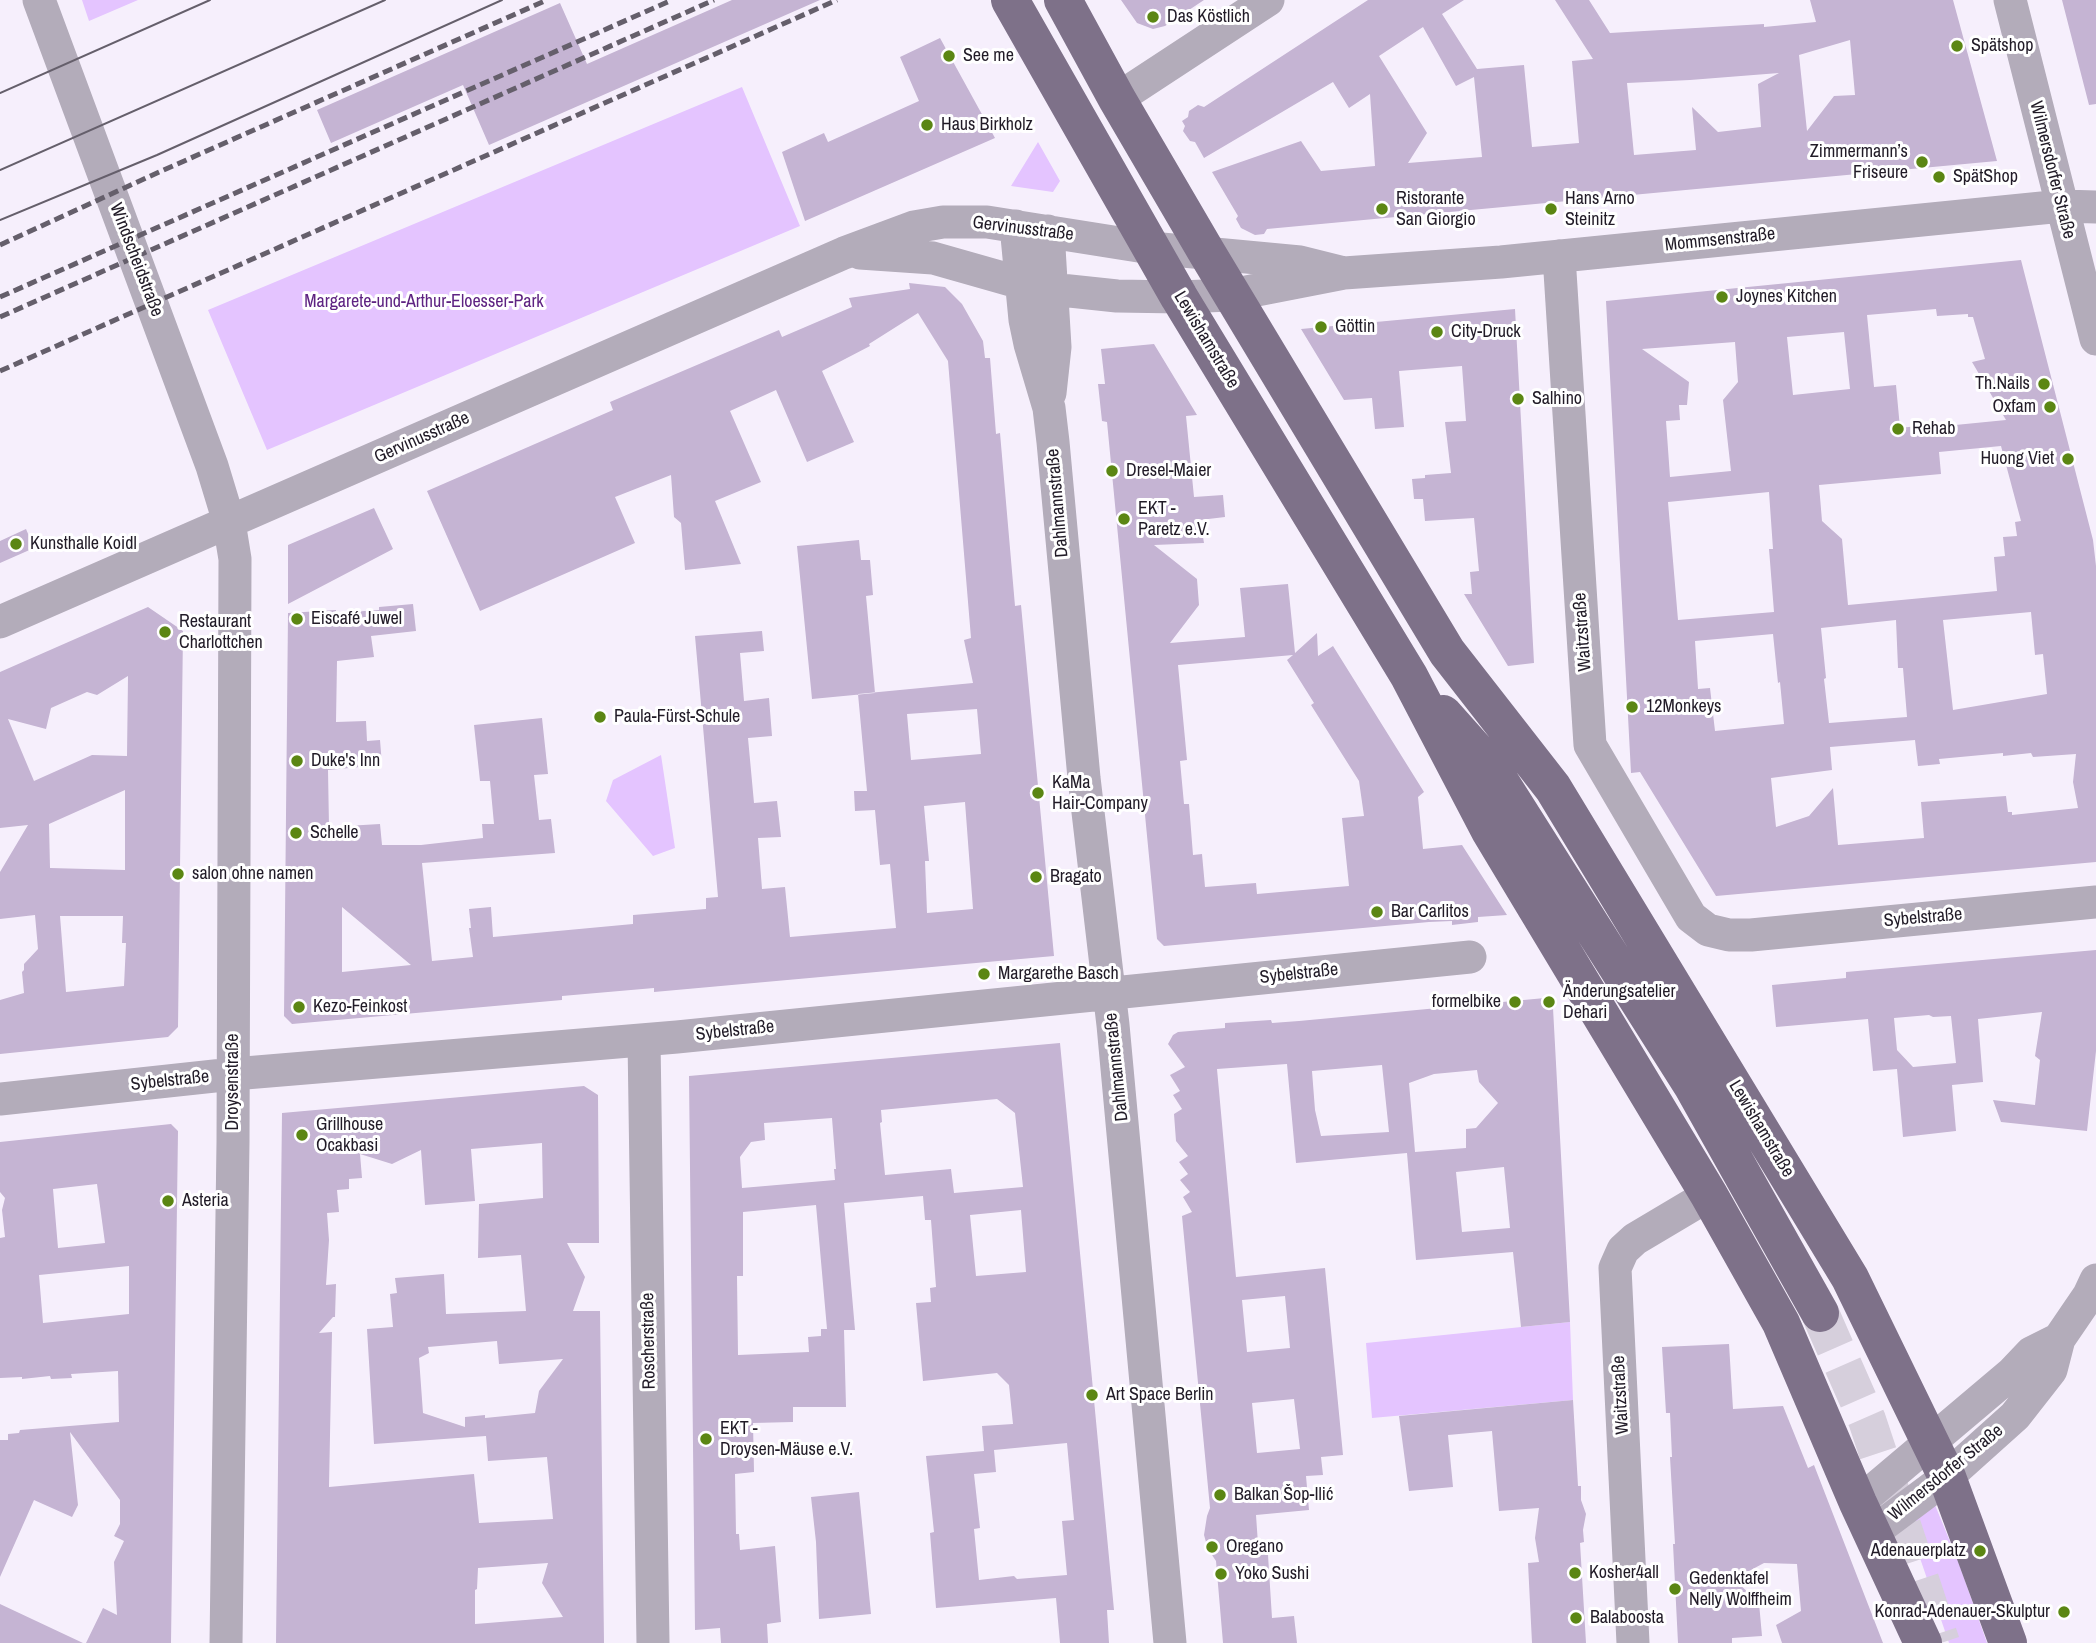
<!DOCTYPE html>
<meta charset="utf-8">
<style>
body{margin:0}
canvas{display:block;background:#f6effc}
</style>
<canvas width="2096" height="1643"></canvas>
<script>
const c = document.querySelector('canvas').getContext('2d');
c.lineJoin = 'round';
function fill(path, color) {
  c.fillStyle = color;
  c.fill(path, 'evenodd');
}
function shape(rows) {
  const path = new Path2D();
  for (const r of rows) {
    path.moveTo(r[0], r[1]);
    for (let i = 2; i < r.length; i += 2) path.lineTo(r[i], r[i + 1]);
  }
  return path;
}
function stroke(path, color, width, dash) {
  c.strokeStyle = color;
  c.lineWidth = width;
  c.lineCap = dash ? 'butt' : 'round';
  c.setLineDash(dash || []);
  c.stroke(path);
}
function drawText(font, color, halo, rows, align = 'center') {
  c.font = font + ' "Archivo Narrow",sans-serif';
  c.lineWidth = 6;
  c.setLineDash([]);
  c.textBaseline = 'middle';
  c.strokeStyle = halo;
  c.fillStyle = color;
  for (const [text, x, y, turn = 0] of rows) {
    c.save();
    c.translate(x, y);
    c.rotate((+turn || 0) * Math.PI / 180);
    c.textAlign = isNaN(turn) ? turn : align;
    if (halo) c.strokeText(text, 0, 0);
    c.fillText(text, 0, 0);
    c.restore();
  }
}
fill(shape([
 [82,0,138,0,89,21],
 [742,87,800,226,267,450,208,310],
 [1038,142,1060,181,1053,192,1011,186],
 [661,755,675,848,653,856,606,801,613,780],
 [1570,1322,1573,1400,1372,1418,1366,1343],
 [1935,1505,1958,1561,1987,1643,1949,1643,1908,1523]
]), '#e4c4ff');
fill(shape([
 [732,0,820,0,489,145,463,85,331,143,317,110,560,3,587,64],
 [1121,0,1204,0,1165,26,1153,29,1137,23],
 [1368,0,1464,0,1442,14,1477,69,1524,65,1532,147,1579,143,1572,61,1593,59,1555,0,1589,0,1610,33,1764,24,1764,27,1816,22,1810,0,1953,0,1997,161,1267,229,1264,234,1255,235,1241,228,1236,219,1238,216,1212,172,1301,141,1321,171,1375,166,1370,94,1349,108,1333,82,1204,158,1195,142,1190,141,1183,131,1185,126,1182,121,1188,117,1189,111,1198,105,1204,107],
 [1423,27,1456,86,1474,77,1482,157,1408,163,1427,133,1379,56],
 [1850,40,1855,95,1834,96,1807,131,1799,55],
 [1779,73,1758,84,1761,127,1718,132,1692,107,1696,150,1634,155,1627,83,1690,80],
 [2062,0,2096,0,2096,104,2089,105],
 [940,38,995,138,805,221,782,152,824,133,828,142,919,101,900,57],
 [2021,260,2093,540,2096,566,2096,862,1716,896,1640,772,1631,773,1606,301],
 [1936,309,1937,316,1968,314,1968,317,1973,317,1985,359,1972,362,2006,420,1935,427,1935,424,1900,428,1896,385,1874,387,1867,315],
 [1844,332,1850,389,1793,395,1787,337],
 [1735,342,1738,382,1723,400,1731,471,1670,477,1666,421,1680,420,1679,405,1687,405,1689,382,1642,349],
 [2001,446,2021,521,2015,522,2017,536,2003,537,2005,556,1994,557,1997,591,1848,605,1842,539,1822,521,1819,485,1941,474,1939,452],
 [1769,492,1773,549,1769,549,1774,612,1678,620,1668,502],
 [2031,612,2035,655,2043,654,2047,694,1953,710,1943,620],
 [1896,620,1898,668,1903,668,1907,717,1829,723,1824,679,1826,678,1821,628],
 [1773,634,1778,683,1780,682,1784,724,1715,731,1710,688,1698,689,1695,641],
 [1915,740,1918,766,1940,764,1939,759,2003,753,2003,756,2031,753,2033,757,2076,754,2073,782,2078,808,2012,815,2012,812,2008,812,2006,796,1921,802,1924,838,1838,845,1833,788,1809,816,1776,827,1771,778,1832,770,1830,747],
 [909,283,945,287,962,304,983,341,985,358,990,358,996,434,1000,433,1015,606,1021,605,1054,956,654,992,654,988,562,996,562,1000,292,1024,284,1016,288,613,336,610,336,613,379,610,379,607,413,604,416,631,371,636,374,657,337,661,336,722,366,721,367,741,380,740,382,765,328,770,329,827,380,824,382,845,421,845,483,838,482,824,494,824,490,781,480,781,474,725,542,718,548,774,534,775,539,820,551,819,555,853,422,863,432,961,473,957,469,928,471,928,469,909,491,907,493,937,633,924,633,915,706,909,706,898,718,897,695,636,762,631,764,651,740,653,744,701,769,698,772,736,748,738,754,803,777,801,781,837,758,838,762,889,785,887,790,937,896,928,890,864,880,865,875,810,855,811,854,791,867,791,858,694,973,683,964,640,971,638,948,361,918,313,869,344,870,346,822,371,854,442,807,462,776,390,730,411,761,482,715,501,741,564,685,570,681,523,674,517,671,475,615,497,635,543,480,611,427,491,613,410,610,402,779,330,782,337,852,307,849,298,910,289],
 [977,709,981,754,911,760,907,714],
 [965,802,973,909,927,913,925,861,929,861,924,806],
 [342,907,411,965,342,972],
 [1515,309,1534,663,1508,666,1464,594,1472,594,1470,572,1479,571,1474,518,1425,521,1423,499,1414,499,1412,479,1425,478,1425,475,1451,473,1445,422,1466,421,1462,366,1399,371,1404,427,1375,429,1372,398,1344,400,1301,329],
 [1154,344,1197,415,1186,416,1194,497,1223,495,1225,517,1200,520,1204,543,1154,545,1197,579,1199,605,1170,643,1245,637,1240,588,1288,584,1295,653,1317,633,1318,656,1333,646,1424,792,1418,797,1423,849,1462,845,1507,915,1478,917,1478,922,1452,925,1452,921,1429,922,1164,946,1157,939,1107,422,1102,421,1098,384,1105,384,1101,349],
 [1293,655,1287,660,1314,703,1311,705,1359,781,1364,816,1342,818,1349,886,1257,894,1256,883,1205,887,1202,854,1193,855,1189,804,1184,804,1180,761,1187,760,1178,665],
 [374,508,393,549,288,604,288,545],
 [26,529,34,548,0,563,0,541],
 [859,540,861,560,870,560,873,595,866,596,875,693,812,699,797,546],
 [148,607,183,631,178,1027,168,1037,0,1054,0,1000,24,993,22,972,24,970,24,964,38,949,35,915,0,919,0,872,28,825,0,828,0,672],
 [128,676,127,756,92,755,34,781,8,719,46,729,51,708,87,692,97,695],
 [125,790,125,870,50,868,49,824],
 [60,916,123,916,122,943,126,943,124,986,66,992],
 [2096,950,2096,1051,2087,1131,2001,1122,1993,1100,2035,1105,2040,1060,2035,1056,2042,1012,1978,1019,1983,1082,1952,1085,1956,1131,1903,1137,1897,1069,1873,1071,1868,1019,1776,1027,1772,985,1846,978,1846,972],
 [1929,1015,1933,1017,1951,1016,1956,1063,1913,1067,1897,1050,1894,1018],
 [1545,998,1553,1008,1570,1322,1521,1327,1513,1252,1416,1260,1407,1153,1296,1163,1287,1064,1217,1069,1236,1277,1325,1268,1343,1455,1321,1457,1323,1475,1306,1476,1309,1510,1256,1515,1258,1544,1268,1555,1272,1618,1294,1616,1297,1643,1223,1643,1216,1561,1208,1549,1204,1535,1207,1516,1210,1508,1182,1216,1192,1212,1183,1197,1190,1192,1180,1180,1188,1174,1179,1162,1188,1156,1176,1141,1174,1114,1182,1109,1173,1095,1180,1091,1170,1075,1185,1067,1168,1044,1173,1035,1178,1032,1225,1028,1225,1023,1271,1020,1272,1023,1299,1021],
 [1382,1065,1389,1132,1321,1136,1315,1110,1312,1071],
 [1477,1070,1479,1082,1498,1103,1476,1128,1466,1129,1466,1148,1415,1152,1409,1083,1434,1074],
 [1504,1167,1510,1228,1462,1232,1456,1172],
 [1285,1296,1290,1348,1247,1352,1242,1300],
 [1294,1399,1300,1449,1257,1453,1252,1403],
 [1060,1043,1114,1610,1107,1610,1109,1643,1060,1643,1056,1598,936,1608,930,1533,934,1532,926,1456,984,1451,982,1426,1013,1424,1009,1385,997,1373,923,1381,916,1303,931,1302,930,1288,936,1287,931,1220,925,1220,923,1196,844,1203,855,1330,844,1330,846,1407,793,1407,793,1422,753,1423,754,1472,735,1474,736,1534,739,1534,740,1550,775,1546,781,1622,767,1624,768,1643,721,1643,720,1628,695,1630,689,1076],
 [997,1099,1015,1113,1023,1187,954,1193,951,1169,885,1175,880,1123,882,1122,881,1110],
 [832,1118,836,1169,834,1169,835,1180,742,1188,740,1157,751,1142,765,1140,764,1123],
 [816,1205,827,1329,821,1329,821,1336,808,1337,809,1352,738,1355,737,1276,743,1276,743,1212],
 [1021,1210,1026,1272,976,1276,970,1215],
 [1067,1443,1074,1520,1062,1521,1067,1575,1017,1579,1014,1576,979,1580,974,1529,980,1528,974,1474,996,1472,994,1450],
 [584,1086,598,1095,599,1243,567,1243,585,1277,573,1311,600,1311,604,1643,276,1643,282,1113],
 [542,1143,543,1198,479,1204,478,1258,521,1255,526,1311,446,1314,444,1274,395,1278,397,1293,390,1294,393,1327,367,1329,374,1444,486,1436,488,1461,547,1457,553,1519,479,1523,474,1474,329,1487,332,1332,319,1333,333,1317,335,1317,336,1284,326,1285,329,1240,327,1213,339,1212,337,1190,349,1189,349,1179,362,1178,360,1154,392,1164,421,1150,425,1205,475,1201,471,1149],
 [497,1341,499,1364,563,1359,539,1391,535,1413,485,1418,485,1415,465,1417,465,1427,423,1413,419,1358,429,1353,428,1347],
 [548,1563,542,1583,563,1617,475,1624,475,1590,477,1589,478,1568],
 [171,1124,178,1131,171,1643,86,1643,103,1608,117,1615,114,1562,124,1541,114,1536,120,1524,120,1500,70,1432,78,1505,72,1517,34,1500,0,1577,0,1440,8,1440,8,1434,19,1433,20,1430,119,1422,118,1371,71,1374,72,1378,51,1379,50,1376,22,1379,22,1377,0,1378,0,1238,5,1237,2,1210,5,1198,0,1192,0,1142],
 [97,1184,105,1243,58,1248,53,1189],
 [129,1266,129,1314,43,1323,39,1275],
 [1729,1344,1733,1409,1783,1406,1808,1468,1814,1465,1883,1643,1782,1643,1776,1625,1801,1611,1797,1564,1764,1563,1734,1579,1759,1603,1762,1636,1732,1638,1732,1643,1678,1643,1673,1544,1675,1544,1670,1457,1672,1457,1670,1413,1666,1413,1662,1347],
 [1573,1400,1578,1486,1581,1486,1581,1500,1586,1514,1583,1530,1584,1542,1580,1543,1586,1643,1532,1643,1528,1563,1539,1562,1535,1538,1539,1508,1499,1511,1492,1431,1448,1435,1453,1487,1409,1491,1399,1416],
 [859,1492,871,1614,819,1619,816,1542,811,1497],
 [0,1604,83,1643,0,1643]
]), '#c5b4d3');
stroke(shape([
 [1820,1313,1867,1420,1941,1643]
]), '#d6cfdc', 38, [38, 19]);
stroke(shape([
 [39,0,212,466,229,522,235,559,233,1142,226,1643],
 [2010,0,2096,339],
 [1117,99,1268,0],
 [1016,226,1025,320,1030,344,1049,408,1053,442,1084,778,1113,1025,1170,1643],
 [1048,231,1055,347,1050,393],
 [860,253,933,258,1021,283,1051,289,1117,296,1179,297,1231,295,1344,273,1501,262,2062,206,2096,207],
 [1559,256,1590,745,1691,917,1708,930,1729,935,1751,935,2096,902],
 [0,622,844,253,914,227,943,222,987,222,1151,248,1300,262,1344,273],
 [644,1040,653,1643],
 [0,1099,233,1074,677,1037,1470,957],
 [1858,1503,2012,1373,2031,1353,2059,1339],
 [1872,1533,1947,1477,2015,1416,2051,1370,2059,1339,2089,1295,2096,1280],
 [1633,1643,1615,1268,1623,1250,1635,1239,1709,1195]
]), '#b3acba', 33);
stroke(shape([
 [1010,0,1179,297,1409,676,1490,831,1709,1195,1781,1323,1858,1503,1923,1643],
 [1063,0,1117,99,1207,253,1447,652,1553,788,1850,1278,1947,1477,2008,1643],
 [1443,714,1492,769,1692,1085,1820,1313]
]), '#7e7189', 38);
stroke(shape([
 [0,93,210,0],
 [0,170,385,0],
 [0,220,157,155,502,0]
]), '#655f6b', 2);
stroke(shape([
 [0,245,157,173,547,0],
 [0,297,672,0],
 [0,317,714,0],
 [0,371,837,0]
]), '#655f6b', 5, [10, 5]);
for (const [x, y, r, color] of [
 [1153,17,7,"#5b8613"],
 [1957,46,7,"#5b8613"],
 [949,56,7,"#5b8613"],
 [927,125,7,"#5b8613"],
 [1922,162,7,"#5b8613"],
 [1939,177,7,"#5b8613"],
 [1382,209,7,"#5b8613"],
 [1551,209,7,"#5b8613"],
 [1722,297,7,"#5b8613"],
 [1321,327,7,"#5b8613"],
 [1437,332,7,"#5b8613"],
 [2044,384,7,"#5b8613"],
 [1518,399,7,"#5b8613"],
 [2050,407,7,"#5b8613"],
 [1898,429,7,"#5b8613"],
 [2068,459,7,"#5b8613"],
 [1112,471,7,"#5b8613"],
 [1124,519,7,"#5b8613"],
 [16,544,7,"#5b8613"],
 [297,619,7,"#5b8613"],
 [165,632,7,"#5b8613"],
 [1632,707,7,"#5b8613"],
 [600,717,7,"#5b8613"],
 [297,761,7,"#5b8613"],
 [1038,793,7,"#5b8613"],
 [296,833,7,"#5b8613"],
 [178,874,7,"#5b8613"],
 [1036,877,7,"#5b8613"],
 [1377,912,7,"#5b8613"],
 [984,974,7,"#5b8613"],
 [1515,1002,7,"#5b8613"],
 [1549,1002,7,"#5b8613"],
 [299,1007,7,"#5b8613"],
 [302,1135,7,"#5b8613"],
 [168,1201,7,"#5b8613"],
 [1092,1395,7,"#5b8613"],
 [706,1439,7,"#5b8613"],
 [1220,1495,7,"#5b8613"],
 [1212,1547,7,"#5b8613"],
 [1980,1551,7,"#5b8613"],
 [1575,1573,7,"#5b8613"],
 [1221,1574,7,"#5b8613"],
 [1675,1589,7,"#5b8613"],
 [2064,1612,7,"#5b8613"],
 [1576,1618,7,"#5b8613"]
]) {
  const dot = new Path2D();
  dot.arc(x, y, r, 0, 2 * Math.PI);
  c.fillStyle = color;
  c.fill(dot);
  stroke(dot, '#fff', 2.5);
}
drawText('18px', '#211b27', '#fff', [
 ["Das Köstlich",1167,17],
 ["Spätshop",1971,46],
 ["See me",963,56],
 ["Haus Birkholz",941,125],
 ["Zimmermann’s",1908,152,"right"],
 ["Friseure",1908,173,"right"],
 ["SpätShop",1953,177],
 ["Ristorante",1396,199],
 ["San Giorgio",1396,220],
 ["Hans Arno",1565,199],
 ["Steinitz",1565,220],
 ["Joynes Kitchen",1736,297],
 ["Göttin",1335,327],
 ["City-Druck",1451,332],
 ["Th.Nails",2030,384,"right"],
 ["Salhino",1532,399],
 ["Oxfam",2036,407,"right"],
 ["Rehab",1912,429],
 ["Huong Viet",2054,459,"right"],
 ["Dresel-Maier",1126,471],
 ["EKT -",1138,509],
 ["Paretz e.V.",1138,530],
 ["Kunsthalle Koidl",30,544],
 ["Eiscafé Juwel",311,619],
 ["Restaurant",179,622],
 ["Charlottchen",179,643],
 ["12Monkeys",1646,707],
 ["Paula-Fürst-Schule",614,717],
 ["Duke's Inn",311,761],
 ["KaMa",1052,783],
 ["Hair-Company",1052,804],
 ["Schelle",310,833],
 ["salon ohne namen",192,874],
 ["Bragato",1050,877],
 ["Bar Carlitos",1391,912],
 ["Margarethe Basch",998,974],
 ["Änderungsatelier",1563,992],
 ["Dehari",1563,1013],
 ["formelbike",1501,1002,"right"],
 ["Kezo-Feinkost",313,1007],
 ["Grillhouse",316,1125],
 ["Ocakbasi",316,1146],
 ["Asteria",182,1201],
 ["Art Space Berlin",1106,1395],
 ["EKT -",720,1429],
 ["Droysen-Mäuse e.V.",720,1450],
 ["Balkan Šop-Ilić",1234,1495],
 ["Oregano",1226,1547],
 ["Adenauerplatz",1966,1551,"right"],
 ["Kosher4all",1589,1573],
 ["Yoko Sushi",1235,1574],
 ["Gedenktafel",1689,1579],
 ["Nelly Wolffheim",1689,1600],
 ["Konrad-Adenauer-Skulptur",2050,1612,"right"],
 ["Balaboosta",1590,1618]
], 'left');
drawText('18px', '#211b27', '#fff', [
 ["Wilmersdorfer Straße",2052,170,76],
 ["Gervinusstraße",1023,229,7],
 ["Mommsenstraße",1720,240,-6],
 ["Windscheidstraße",136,260,69],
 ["Lewishamstraße",1206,340,59],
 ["Gervinusstraße",422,438,-24],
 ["Dahlmannstraße",1058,503,-95],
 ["Waitzstraße",1583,632,-94],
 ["Sybelstraße",1923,918,-5],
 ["Sybelstraße",1299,974,-6],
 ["Sybelstraße",735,1031,-6],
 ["Dahlmannstraße",1117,1067,-96],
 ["Sybelstraße",170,1081,-6],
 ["Droysenstraße",233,1082,-90],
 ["Lewishamstraße",1761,1129,59],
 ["Roscherstraße",649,1341,-91],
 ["Waitzstraße",1621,1395,-93],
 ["Wilmersdorfer Straße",1946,1473,-39]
]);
drawText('18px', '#5e2382', '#fff', [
 ["Margarete-und-Arthur-Eloesser-Park",424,302]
]);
</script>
